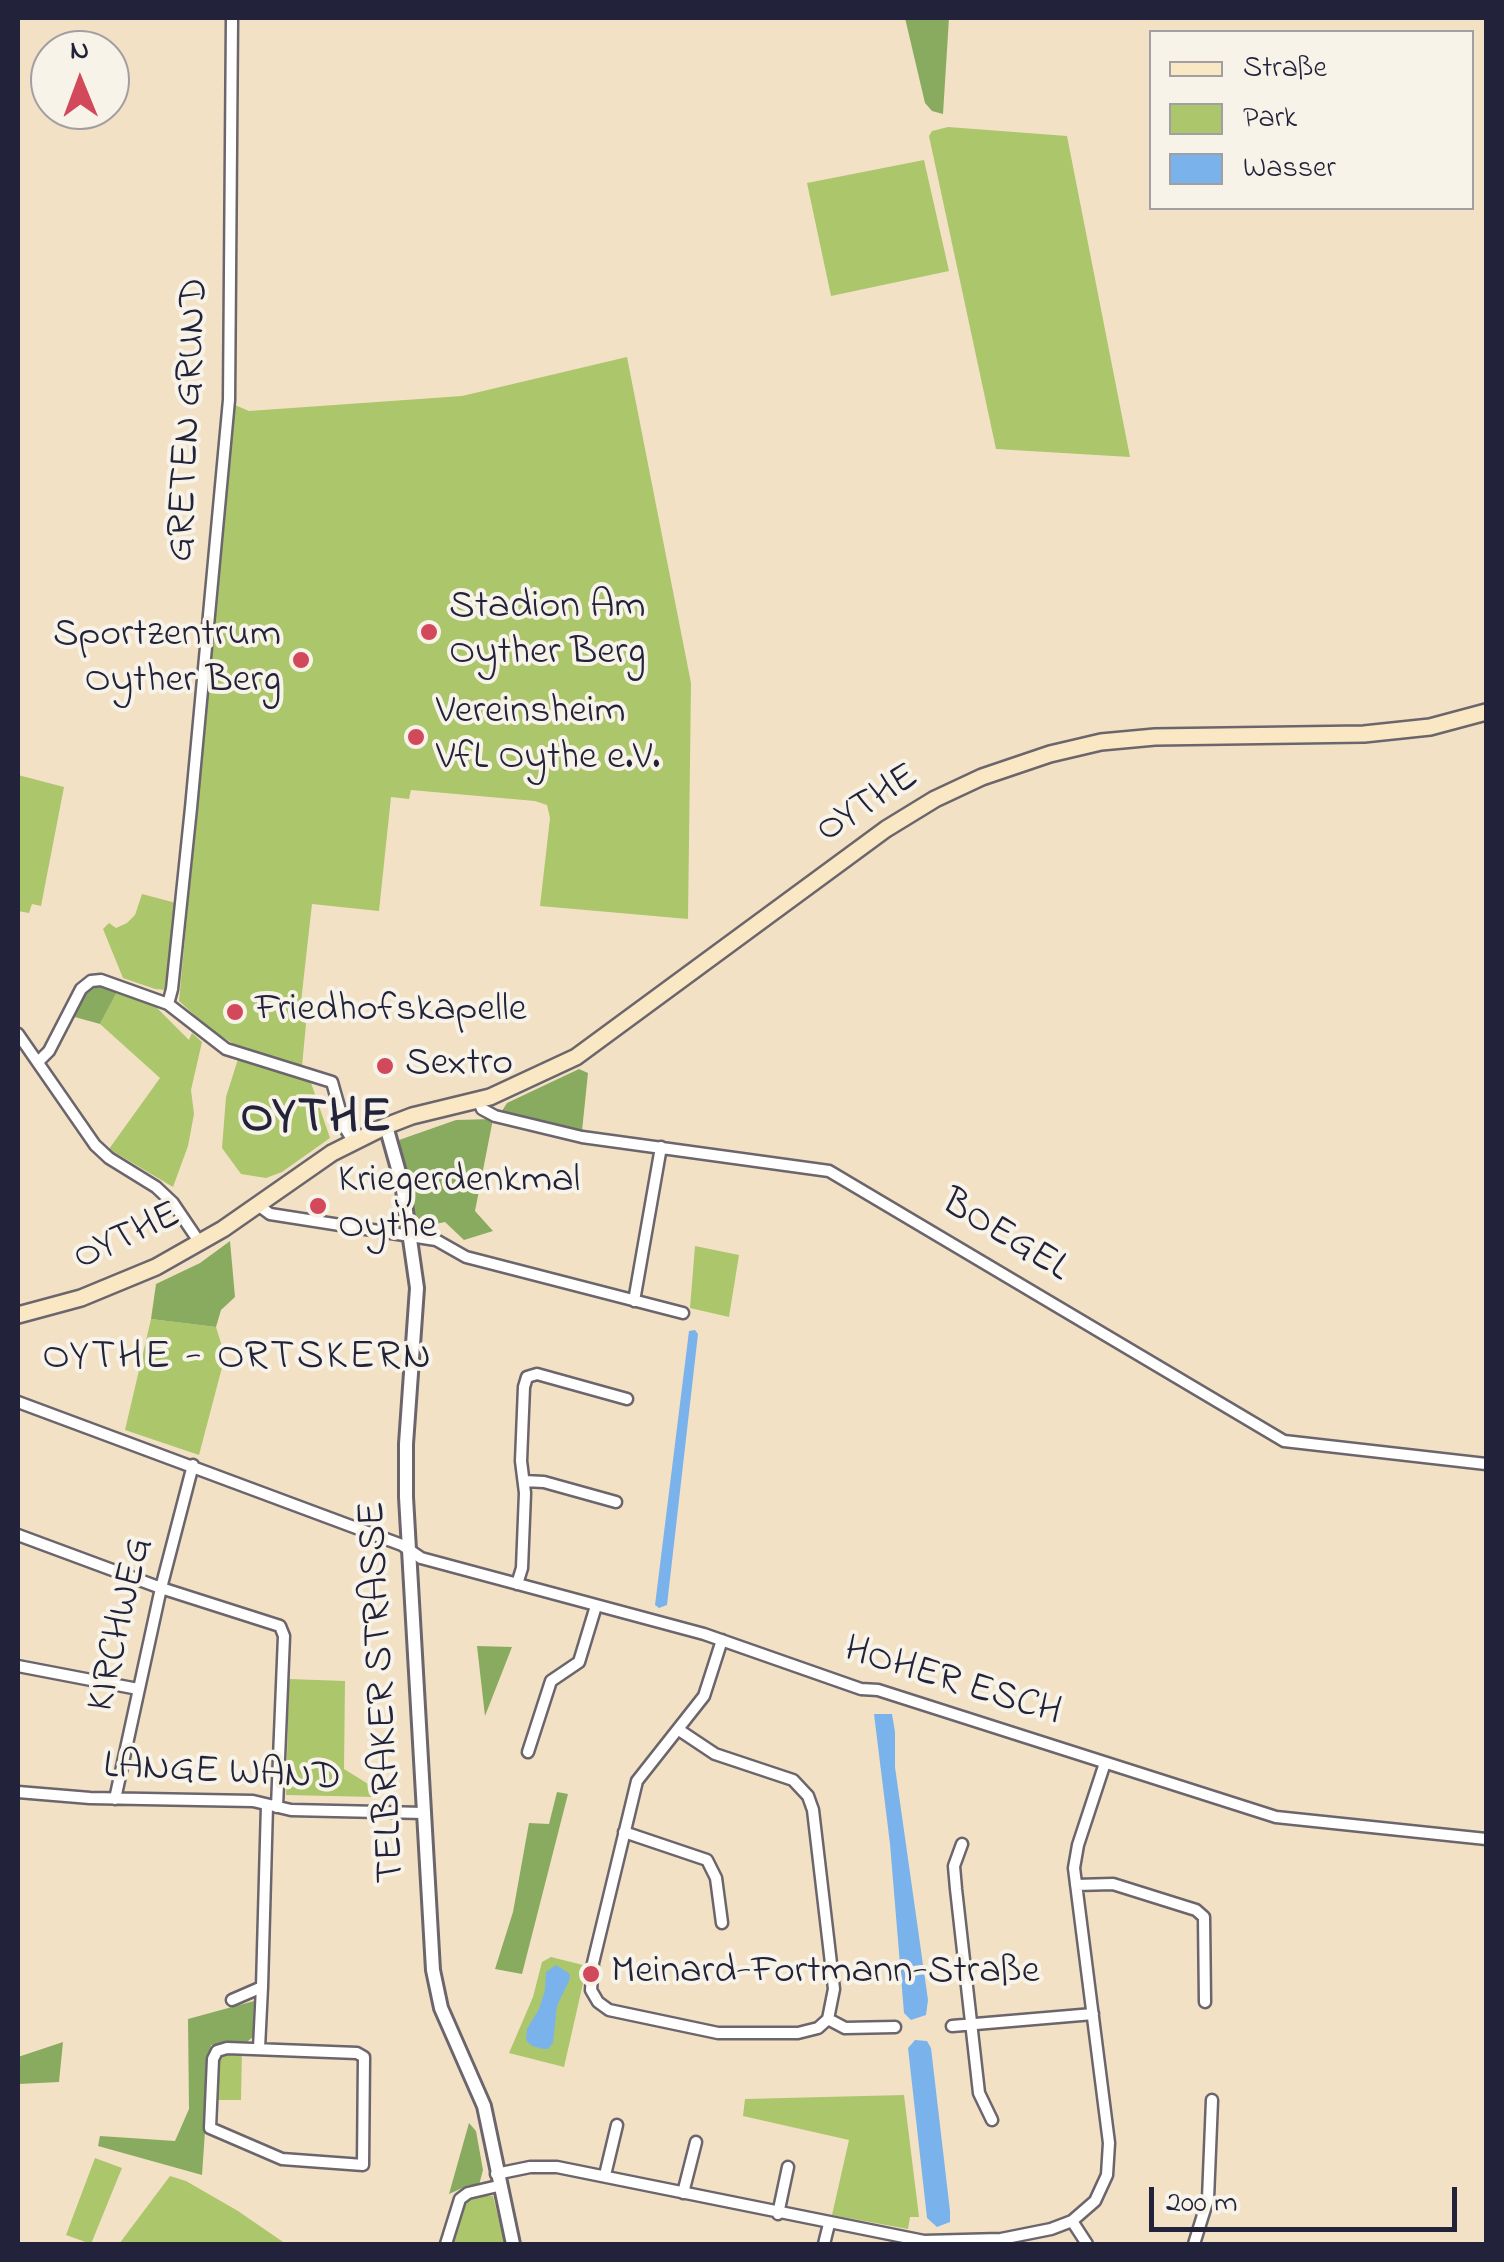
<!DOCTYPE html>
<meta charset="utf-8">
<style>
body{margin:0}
#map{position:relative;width:1504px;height:2262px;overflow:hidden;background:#f3e1c6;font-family:"Indie Flower",sans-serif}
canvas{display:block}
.frame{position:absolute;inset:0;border:20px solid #22223b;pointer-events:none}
.legend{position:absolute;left:1149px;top:30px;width:325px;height:180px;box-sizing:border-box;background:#f7f3e8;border:2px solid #a29fa3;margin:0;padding:12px 18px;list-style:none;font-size:30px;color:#22223b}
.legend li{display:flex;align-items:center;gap:20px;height:50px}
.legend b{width:50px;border:2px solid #a29fa3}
.north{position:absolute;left:30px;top:30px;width:100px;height:100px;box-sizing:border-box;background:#f7f3e8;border:2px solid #a29fa3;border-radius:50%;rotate:359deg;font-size:28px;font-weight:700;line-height:40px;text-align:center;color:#22223b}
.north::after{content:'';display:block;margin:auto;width:35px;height:45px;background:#d1495b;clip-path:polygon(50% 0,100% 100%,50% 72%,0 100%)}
.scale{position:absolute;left:1149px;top:2187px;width:308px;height:45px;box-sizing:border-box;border:5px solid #22223b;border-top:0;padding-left:12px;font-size:30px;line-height:35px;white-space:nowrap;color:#22223b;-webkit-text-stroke:8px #f7f3e8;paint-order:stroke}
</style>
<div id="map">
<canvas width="1504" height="2262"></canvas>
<div class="frame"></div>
<ul class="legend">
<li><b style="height:12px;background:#fae7c3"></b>Straße</li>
<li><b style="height:28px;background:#acc66c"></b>Park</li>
<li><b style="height:28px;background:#7ab3eb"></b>Wasser</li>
</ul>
<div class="north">N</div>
<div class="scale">200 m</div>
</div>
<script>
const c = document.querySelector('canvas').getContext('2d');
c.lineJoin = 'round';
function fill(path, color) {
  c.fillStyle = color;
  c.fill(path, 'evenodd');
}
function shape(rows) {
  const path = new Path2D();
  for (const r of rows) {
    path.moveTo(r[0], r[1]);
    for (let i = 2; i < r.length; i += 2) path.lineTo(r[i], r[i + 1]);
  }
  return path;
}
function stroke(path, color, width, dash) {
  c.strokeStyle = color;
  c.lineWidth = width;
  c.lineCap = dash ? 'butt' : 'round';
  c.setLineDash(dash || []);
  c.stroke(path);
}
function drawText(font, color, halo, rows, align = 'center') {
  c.font = font + ' "Indie Flower",sans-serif';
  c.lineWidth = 8;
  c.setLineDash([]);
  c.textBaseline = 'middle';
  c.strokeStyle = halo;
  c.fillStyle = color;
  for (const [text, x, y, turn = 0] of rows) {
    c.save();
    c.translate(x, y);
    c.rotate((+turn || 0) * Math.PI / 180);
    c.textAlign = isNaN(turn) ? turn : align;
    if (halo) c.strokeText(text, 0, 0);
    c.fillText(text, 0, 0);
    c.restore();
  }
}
fill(shape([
 [948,127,1067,136,1130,457,996,449,929,136,932,131],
 [924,160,949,271,831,296,807,183],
 [627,357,691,683,688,919,540,906,550,818,547,805,535,801,411,790,409,799,391,797,379,911,312,904,301,1002,308,1003,302,1066,246,1051,212,1031,179,1001,235,405,249,411,462,396],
 [18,775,64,787,41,906,32,904,29,913,18,911],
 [142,894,176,903,166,990,155,989,123,978,103,929,109,923,116,928,127,923,135,915],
 [118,990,150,1001,189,1040,192,1033,202,1042,191,1090,194,1114,188,1146,173,1187,109,1149,160,1078,100,1024],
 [238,1059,309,1077,330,1138,282,1172,266,1178,241,1174,222,1148,226,1097],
 [695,1246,739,1255,729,1317,690,1308],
 [151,1319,216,1327,225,1356,199,1455,125,1430],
 [289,1679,345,1681,344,1769,373,1787,375,1797,286,1795],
 [551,1957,587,1966,564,2067,509,2053,533,1997,542,1962],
 [242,2048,241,2100,212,2100,217,2051],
 [904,2095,919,2217,910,2217,908,2229,832,2215,849,2140,743,2116,745,2099],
 [95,2158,122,2168,91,2244,66,2235],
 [170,2176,186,2181,238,2211,286,2244,119,2244],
 [477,2196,493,2196,505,2244,452,2244,464,2204]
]), '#acc66c');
fill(shape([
 [905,18,949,18,943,114,932,111,925,103],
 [104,985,118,990,100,1024,71,1016,81,995,90,986],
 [579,1069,588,1073,582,1131,500,1114,507,1103],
 [493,1119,475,1211,493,1231,464,1240,445,1222,418,1228,399,1140,456,1120],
 [230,1241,235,1297,221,1310,216,1327,151,1319,156,1284,200,1263],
 [477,1646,512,1647,485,1716],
 [557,1792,568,1794,522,1974,495,1969,513,1912,529,1823,549,1824],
 [254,2001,253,2037,243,2045,211,2045,202,2175,98,2146,100,2136,175,2141,189,2109,188,2019],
 [63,2042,59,2082,19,2084,18,2090,18,2057],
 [469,2123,476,2131,483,2170,479,2185,469,2185,449,2194]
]), '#89ab60');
fill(shape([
 [695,1330,698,1334,667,1605,659,1608,655,1605,689,1331],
 [874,1714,892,1714,895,1732,895,1767,928,2000,926,2015,911,2020,904,2013,890,1844],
 [556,1965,570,1974,569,1981,557,2006,553,2043,548,2049,543,2049,532,2046,526,2040,527,2029,539,2009,545,1990,546,1972],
 [915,2040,927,2041,931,2048,950,2211,950,2222,937,2227,927,2218,908,2048]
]), '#7ab3eb');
const minor = shape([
 [168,1004,172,989,191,808,229,400,232,18],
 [18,1034,95,1145,109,1158,156,1187,173,1203,200,1243],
 [38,1062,49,1051,81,989,91,981,101,980,168,1004,226,1049,332,1082,345,1128,353,1141],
 [478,1100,482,1109,495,1116,582,1137,829,1171,1284,1441,1486,1464],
 [258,1205,270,1214,436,1240,466,1257,683,1313],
 [634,1301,661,1147],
 [18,1402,402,1545,421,1558,704,1634,861,1689,878,1690,1276,1817,1486,1839],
 [524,1481,544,1482,616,1502],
 [18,1535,161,1588,280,1626,284,1636,277,1807],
 [517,1584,522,1568,525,1493,521,1461,524,1387,527,1377,537,1374,627,1399],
 [722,1640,704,1696,637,1781,593,1963,591,1990,598,2002,609,2010,718,2033,798,2033,818,2028,828,2019],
 [18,1666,138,1689],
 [679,1730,715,1754,793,1780,808,1796,813,1810,834,1989,828,2019],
 [528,1752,551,1681,579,1662,596,1606],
 [18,1792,90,1798,253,1801,291,1810,424,1813],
 [115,1799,161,1588,193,1465],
 [624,1832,707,1860,716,1878,722,1923],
 [962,1844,954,1866,956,1889,979,2093,992,2120],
 [1076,1885,1113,1884,1196,1910,1204,1917,1205,2002],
 [232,2000,262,1987,267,1805],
 [828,2019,845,2028,895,2027],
 [952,2026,1093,2014],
 [227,2048,357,2053,364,2057,363,2165,282,2159,210,2128,213,2059,217,2051,227,2048],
 [259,2048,262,1987],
 [496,2174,530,2167,557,2167,924,2241,1001,2239,1051,2229,1072,2221,1095,2201,1107,2175,1109,2143,1074,1868,1078,1845,1105,1763],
 [605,2175,617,2125],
 [683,2193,696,2142],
 [778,2214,788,2167],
 [1072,2221,1087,2244],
 [446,2244,460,2199,468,2193,498,2186],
 [824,2244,829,2224],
 [1194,2244,1208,2199,1212,2100]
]);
const tertiary = shape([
 [386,1126,402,1183,417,1288,406,1444,406,1497,433,1970,441,2008,484,2106,513,2244]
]);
const secondary = shape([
 [18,1315,81,1298,156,1267,223,1229,332,1153,386,1126,412,1116,490,1097,576,1057,886,829,935,799,982,777,1050,754,1101,742,1155,737,1364,734,1430,727,1486,712]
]);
stroke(minor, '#6b656c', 15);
stroke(tertiary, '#6b656c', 18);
stroke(secondary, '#6b656c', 20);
stroke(minor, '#fff', 10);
stroke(tertiary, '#fff', 12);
stroke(secondary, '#fae7c3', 15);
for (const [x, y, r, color] of [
 [429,632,10,"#d1495b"],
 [301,660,10,"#d1495b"],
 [416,737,10,"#d1495b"],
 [235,1012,10,"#d1495b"],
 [385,1066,10,"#d1495b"],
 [318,1206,10,"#d1495b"],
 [591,1974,10,"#d1495b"]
]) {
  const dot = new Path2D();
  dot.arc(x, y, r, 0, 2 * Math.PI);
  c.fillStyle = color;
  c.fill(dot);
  stroke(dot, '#f7f3e8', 4);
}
drawText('40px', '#22223b', '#f7f3e8', [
 ["GRETEN GRUND",191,420,-87],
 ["OYTHE",869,806,-33],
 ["BOEGEL",1004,1238,31],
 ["OYTHE",128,1239,-25],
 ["KIRCHWEG",123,1625,-77],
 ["HOHER ESCH",952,1684,17],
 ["TELBRAKER STRASSE",385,1692,-93],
 ["LANGE WAND",222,1775,3]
]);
drawText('40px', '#22223b', '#f7f3e8', [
 ["Stadion Am",449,609],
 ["Oyther Berg",449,655],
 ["Sportzentrum",281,637,"right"],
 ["Oyther Berg",281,683,"right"],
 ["Vereinsheim",436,714],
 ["VfL Oythe e.V.",436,760],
 ["Friedhofskapelle",255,1012],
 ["Sextro",405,1066],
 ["Kriegerdenkmal",338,1183],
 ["Oythe",338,1229],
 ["Meinard-Fortmann-Straße",611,1974]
], 'left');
c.letterSpacing = '2.5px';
drawText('42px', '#22223b', '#f7f3e8', [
 ["OYTHE - ORTSKERN",238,1360]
]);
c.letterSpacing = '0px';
c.letterSpacing = '2.5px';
drawText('bold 50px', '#22223b', '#f7f3e8', [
 ["OYTHE",317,1122]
]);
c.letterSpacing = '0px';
</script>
